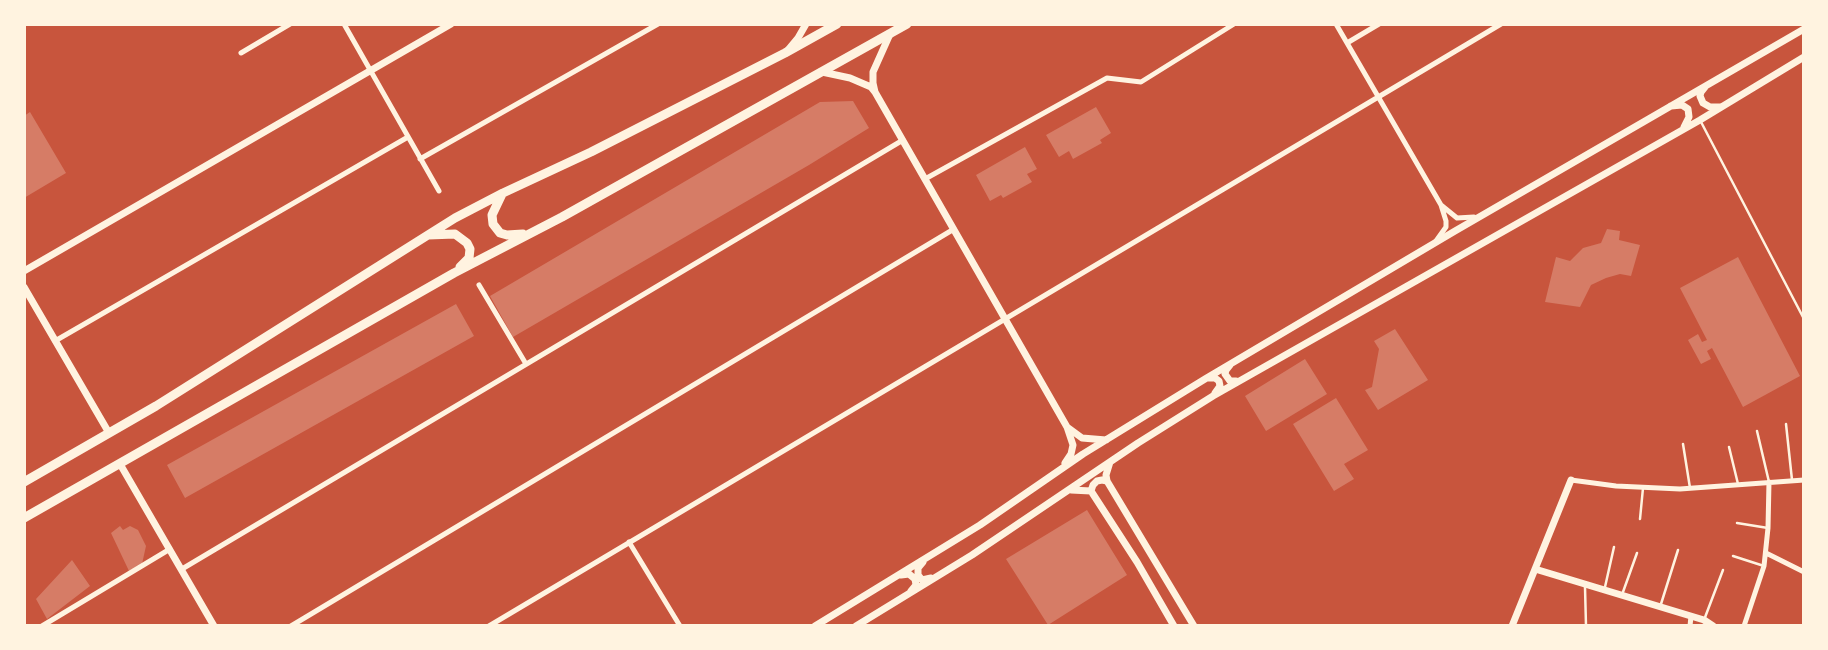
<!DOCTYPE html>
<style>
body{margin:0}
#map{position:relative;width:1828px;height:650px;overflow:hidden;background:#c8553d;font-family:"Alegreya Sans",sans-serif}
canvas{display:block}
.frame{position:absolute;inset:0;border:26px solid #fff3e0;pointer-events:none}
</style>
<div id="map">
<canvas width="1828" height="650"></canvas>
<div class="frame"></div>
</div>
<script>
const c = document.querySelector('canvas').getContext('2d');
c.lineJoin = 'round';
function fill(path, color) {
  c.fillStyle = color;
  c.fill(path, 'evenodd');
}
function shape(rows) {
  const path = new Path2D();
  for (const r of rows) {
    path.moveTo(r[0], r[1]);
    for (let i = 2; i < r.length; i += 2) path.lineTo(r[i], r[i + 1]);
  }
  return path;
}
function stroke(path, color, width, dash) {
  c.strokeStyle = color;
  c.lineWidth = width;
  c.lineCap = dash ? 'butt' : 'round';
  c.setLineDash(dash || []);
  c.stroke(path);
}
fill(shape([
 [853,101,869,128,809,165,513,337,490,296,820,102],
 [1096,107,1111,133,1100,140,1102,143,1073,159,1069,151,1059,157,1046,135],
 [30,112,66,173,24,198,24,116],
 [1025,147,1037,169,1027,174,1032,182,1003,198,1001,195,990,201,976,175],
 [1607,229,1620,231,1619,240,1640,245,1631,276,1620,274,1606,278,1591,285,1580,307,1545,302,1556,257,1570,261,1583,248,1601,243],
 [1738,257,1800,376,1743,407,1712,348,1707,351,1711,359,1701,364,1688,340,1698,334,1702,342,1707,340,1680,288],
 [456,304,474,336,185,498,167,465],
 [1395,329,1428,380,1378,410,1365,390,1372,387,1379,349,1374,341],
 [1305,359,1327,394,1266,431,1245,396],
 [1336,398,1368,450,1344,464,1354,479,1334,491,1293,424],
 [1087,510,1127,575,1048,625,1006,559],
 [120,526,123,530,130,526,138,530,146,546,142,564,129,571,111,533],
 [72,560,90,586,47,619,36,599]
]), '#d67c66');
stroke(shape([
 [1700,120,1804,319],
 [1786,424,1792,480],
 [1757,431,1769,482],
 [1683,444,1690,488],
 [1729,447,1738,484],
 [1640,519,1643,488],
 [1737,523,1768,528],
 [1733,556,1764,566],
 [1585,587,1586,626],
 [1605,587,1614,547],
 [1623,592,1637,553],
 [1661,604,1678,550],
 [1704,620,1723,570]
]), '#fff3e0', 2.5);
stroke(shape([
 [344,24,439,191],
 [1336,24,1441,205],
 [1347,43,1379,24],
 [241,53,290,24],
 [420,159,658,24],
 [925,179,1107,78,1141,82,1234,24],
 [1436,241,1446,227,1446,221,1441,205,1457,218,1474,217],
 [479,285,526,364],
 [55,341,408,137],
 [1571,480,1616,486,1680,489,1804,480],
 [629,542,680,626],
 [1766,553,1804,572],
 [182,569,903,140],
 [42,626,170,549],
 [291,626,954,229],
 [489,626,1501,24],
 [1690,626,1691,616],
 [1744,626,1764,566,1768,528,1769,482]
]), '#fff3e0', 5);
stroke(shape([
 [890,34,873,72,873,83,875,92,1067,427],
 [788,50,798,38,806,24],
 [822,72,850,78,871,87,875,92],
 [1705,87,1701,92,1700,96,1703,103,1710,107,1720,107],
 [1671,106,1682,105,1688,109,1689,117,1684,127],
 [24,271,451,24],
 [24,287,109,433],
 [1230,365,1226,370,1225,374,1230,381,1236,381],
 [1207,378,1215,378,1219,381,1220,386,1215,393],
 [1110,462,1106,475,1107,481,1194,626],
 [1065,463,1071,454,1073,445,1067,427,1082,438,1106,440],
 [120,464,214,626],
 [1071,490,1091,491,1137,562,1174,626],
 [1091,491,1093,485,1097,481,1102,480,1107,481],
 [923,562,918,568,918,575,922,580,931,578],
 [1535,569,1704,620,1713,626],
 [901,575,909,574,915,579,916,585,911,591],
 [815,626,980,525,1083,454,1205,379,1455,231,1804,29],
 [856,626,972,555,1138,443,1213,396,1700,120,1804,57],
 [1512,626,1571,480]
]), '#fff3e0', 7);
stroke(shape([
 [502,194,492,215,493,224,500,233,507,235,523,234],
 [428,235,455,234,467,243,470,249,469,258,460,267],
 [24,482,156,406,455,218,503,193,591,152,785,53,837,24],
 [24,518,454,273,562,217,907,24]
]), '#fff3e0', 9);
</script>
